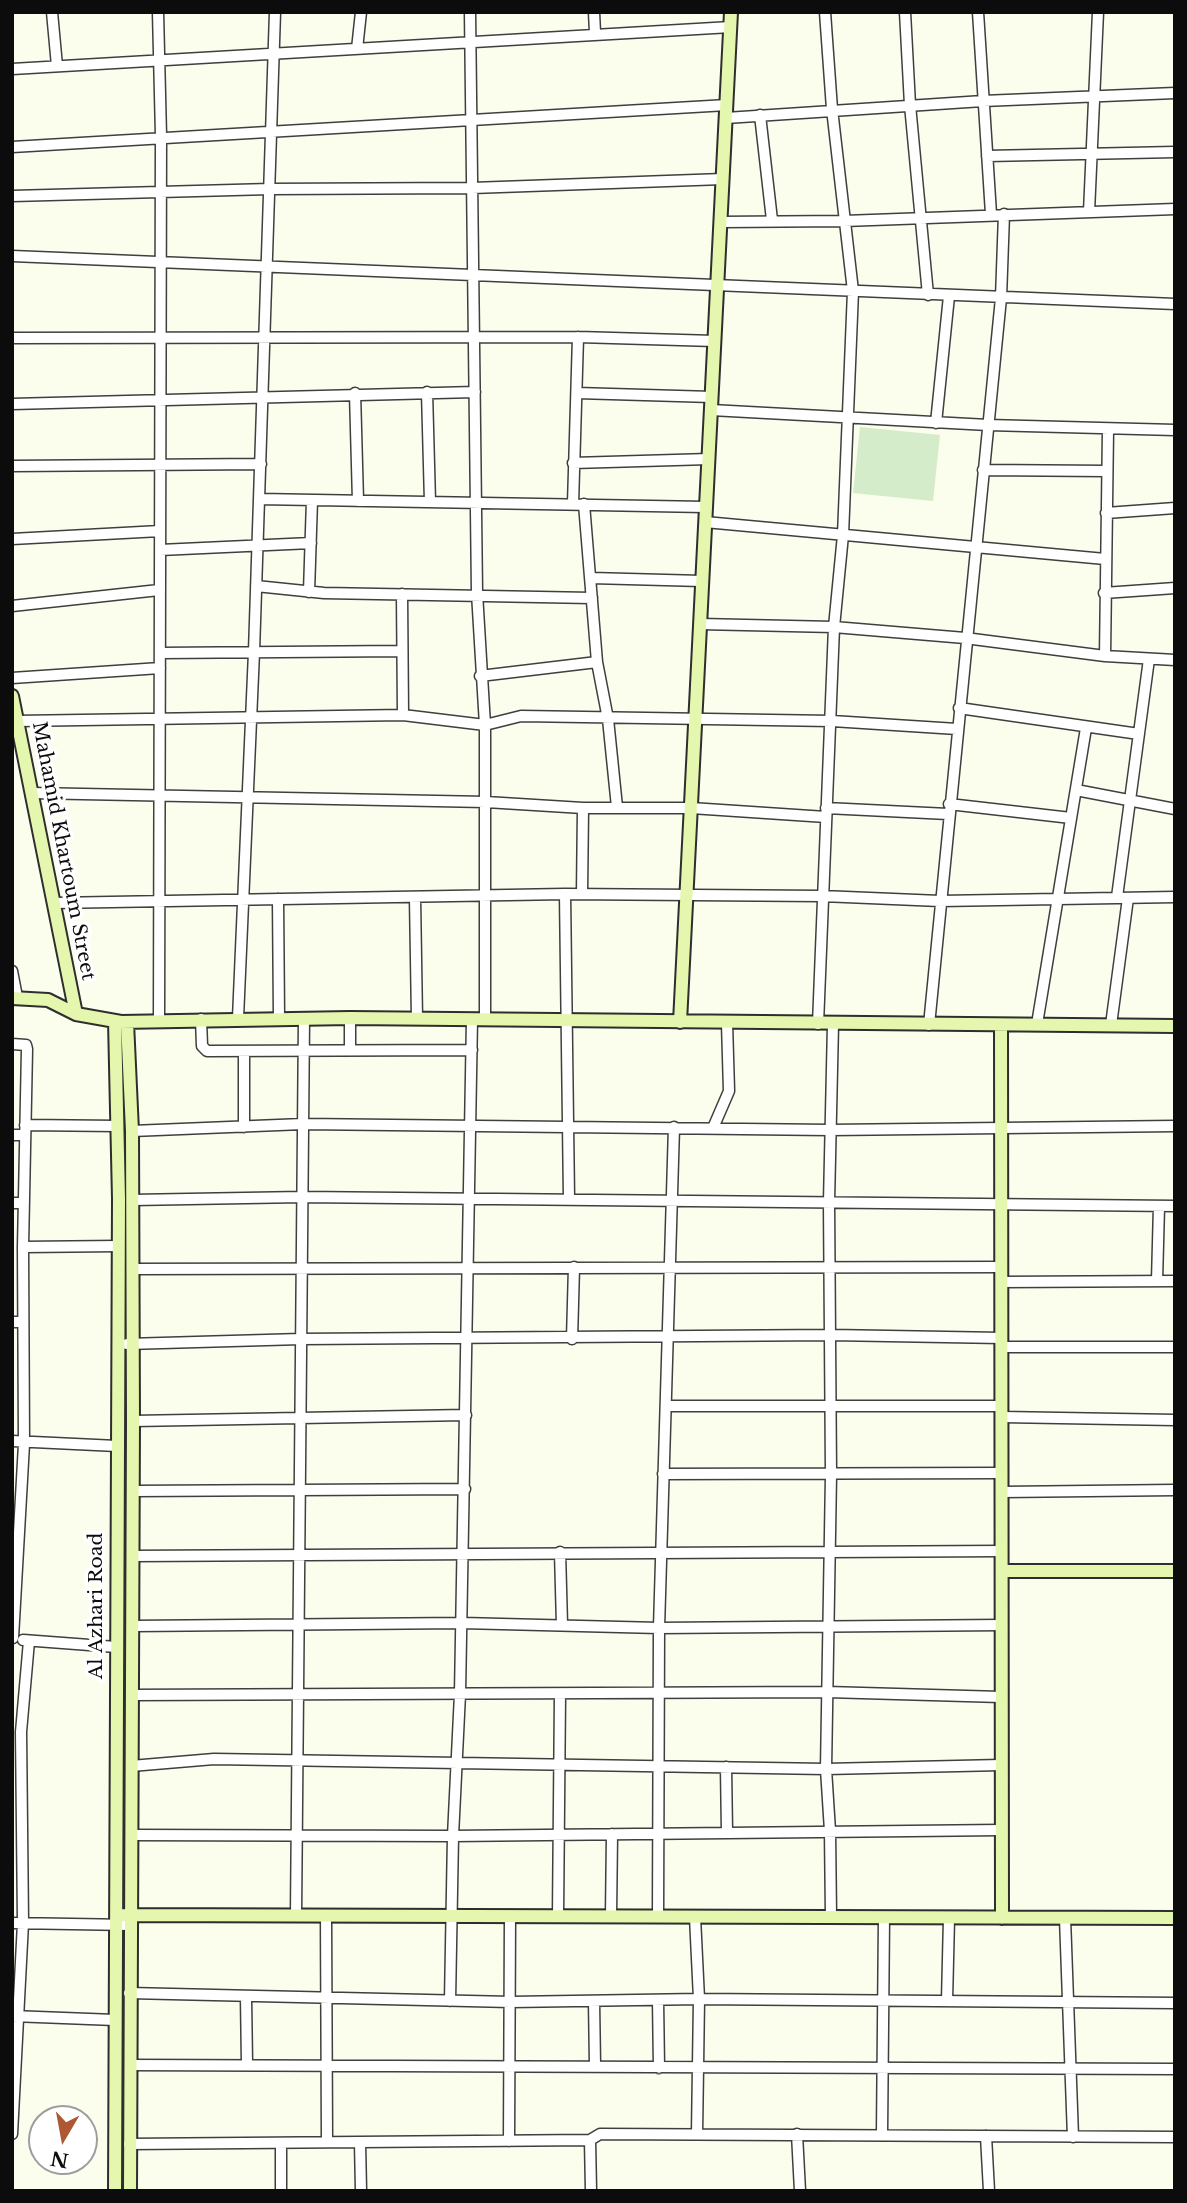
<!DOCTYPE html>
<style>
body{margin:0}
#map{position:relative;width:1187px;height:2203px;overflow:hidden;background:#fbfded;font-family:"Libre Baskerville",serif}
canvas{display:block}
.frame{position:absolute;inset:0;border:14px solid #0c0c0c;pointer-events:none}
.north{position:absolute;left:28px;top:2105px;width:70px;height:70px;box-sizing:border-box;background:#fff;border:2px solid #9e9e9e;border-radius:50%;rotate:190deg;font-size:19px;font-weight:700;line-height:28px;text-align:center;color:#0c0c0c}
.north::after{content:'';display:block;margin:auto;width:24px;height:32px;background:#ad5833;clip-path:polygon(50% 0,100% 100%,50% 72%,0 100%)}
</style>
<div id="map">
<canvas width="1187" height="2203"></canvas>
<div class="frame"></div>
<div class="north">N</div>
</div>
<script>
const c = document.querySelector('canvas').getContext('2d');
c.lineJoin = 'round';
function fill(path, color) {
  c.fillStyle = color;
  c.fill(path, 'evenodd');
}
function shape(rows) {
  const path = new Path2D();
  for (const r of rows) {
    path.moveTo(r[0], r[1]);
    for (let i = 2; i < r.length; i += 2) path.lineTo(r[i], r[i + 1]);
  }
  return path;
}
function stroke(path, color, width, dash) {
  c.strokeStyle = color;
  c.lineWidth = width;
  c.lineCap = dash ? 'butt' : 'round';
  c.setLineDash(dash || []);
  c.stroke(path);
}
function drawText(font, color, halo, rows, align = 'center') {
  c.font = font + ' "Libre Baskerville",serif';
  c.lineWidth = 7;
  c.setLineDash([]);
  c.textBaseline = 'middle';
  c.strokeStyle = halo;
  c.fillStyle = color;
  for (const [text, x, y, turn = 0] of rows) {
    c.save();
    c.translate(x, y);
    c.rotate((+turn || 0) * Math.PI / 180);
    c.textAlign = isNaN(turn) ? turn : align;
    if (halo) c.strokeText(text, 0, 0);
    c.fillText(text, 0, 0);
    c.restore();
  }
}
fill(shape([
 [860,427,940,435,933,501,853,493]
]), '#d5eccb');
const street = shape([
 [52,12,57,66],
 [158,12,161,136,159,1020],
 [470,12,477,593,485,725,485,1020],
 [594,12,595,33],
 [905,12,910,105,928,295],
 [978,12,991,214],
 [357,49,361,12],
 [12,69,731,27],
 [760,115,772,220],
 [726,118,983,101,1175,93],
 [12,147,727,105],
 [987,156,1175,152],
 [12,196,270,189,472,188,723,179],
 [1089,212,1098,12],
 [721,222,844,221,1175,209],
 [12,256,1175,304],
 [12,338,578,337,715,341],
 [427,392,430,502],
 [355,393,358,501],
 [577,393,712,397],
 [12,404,475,392],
 [711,410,988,425,1175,430],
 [936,423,949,296],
 [573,463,709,459],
 [12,466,261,464],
 [983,470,1107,471],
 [259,499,706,507],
 [573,504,578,337],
 [584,504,597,662,608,719,617,807],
 [1106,513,1175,508],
 [705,522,1105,559],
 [12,539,160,531],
 [160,550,311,543],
 [591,578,702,581],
 [256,586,324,593,592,598],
 [309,592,312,500],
 [1104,593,1175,588],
 [402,594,403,715],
 [12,606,159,590],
 [700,624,834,627,965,638,1105,656,1175,660],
 [160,653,402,651],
 [1105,656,1108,430],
 [480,676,597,662],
 [12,678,160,668],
 [959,708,1139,734],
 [17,721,403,715,485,725,521,716,832,721,957,729],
 [1076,790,1175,809],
 [32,793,486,802,583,808,691,808,826,817],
 [949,804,1071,818],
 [826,808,948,814],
 [565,894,569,1199],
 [582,894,583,808],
 [1117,897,1149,659],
 [415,898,417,1019],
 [278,899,279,1018],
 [54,903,565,894,822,896,940,901,1175,897],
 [12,971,17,997],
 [238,1018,254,652,275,12],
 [201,1019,202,1046,207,1051,472,1050],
 [818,1024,834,627,843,535,853,291,832,109,825,12],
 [1037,1024,1086,728],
 [929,1025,1001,298,1004,214],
 [1111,1025,1128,898],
 [12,1044,26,1045,27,1049,23,1247,24,1444,13,1638],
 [350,1050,350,1018],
 [244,1051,244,1127],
 [25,1125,118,1126],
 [713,1128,729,1091,727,1023],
 [132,1131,303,1124,830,1130,1175,1126],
 [12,1135,25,1135],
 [132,1200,302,1197,1175,1206],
 [12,1203,24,1203],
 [23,1247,119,1246],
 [133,1269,1002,1267],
 [1157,1281,1159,1206],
 [1001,1282,1175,1281],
 [12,1322,23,1322],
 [572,1339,574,1267],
 [127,1344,301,1339,831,1335,1002,1338],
 [1001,1347,1175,1347],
 [666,1406,1002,1406],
 [1002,1417,1175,1420],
 [133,1421,466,1415],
 [12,1441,117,1446],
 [663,1474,1001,1473],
 [133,1491,465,1489],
 [1002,1492,1175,1490],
 [560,1552,562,1625],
 [132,1556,1002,1551],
 [133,1626,462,1623,659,1628,1002,1625],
 [23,1640,116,1647],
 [131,1695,827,1692,1001,1697],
 [131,1766,214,1759,826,1769,1001,1765],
 [726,1767,727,1833],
 [131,1835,453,1836,1001,1830],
 [296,1915,304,1018],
 [326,1915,327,2142],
 [558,1916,560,1694],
 [611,1916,612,1834],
 [658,1916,659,1628,674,1127],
 [695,1917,699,1999,697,2134],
 [831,1917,830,1831,826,1769,831,1475,829,1202,833,1024],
 [1065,1918,1073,2137],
 [12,1923,130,1925],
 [129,1993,511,2002,699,1999,1175,2003],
 [246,1997,247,2064],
 [658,2000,659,2068],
 [450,2001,453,1836,460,1694,472,1019],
 [594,2001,595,2066],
 [947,2001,949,1918],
 [12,2016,115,2020],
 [130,2065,1175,2069],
 [12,2134,23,1923,21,1732,29,1641],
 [797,2134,800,2191],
 [882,2134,884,1917],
 [986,2136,989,2191],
 [590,2140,591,2191],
 [509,2141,510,1916],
 [360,2142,361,2191],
 [281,2143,281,2191],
 [129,2144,590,2140,600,2134,1175,2137]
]);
const secondary = shape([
 [12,696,76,1014],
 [12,998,48,1000,76,1014,121,1022,350,1018,1175,1026],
 [115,1021,119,1199,115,2191],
 [127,1022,132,1131,133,1421,130,2191],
 [680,1022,731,12],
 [1001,1025,1002,1918],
 [1002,1571,1175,1571],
 [122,1915,1175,1918]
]);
stroke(street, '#3f3f3f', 13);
stroke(secondary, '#2e2e2e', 16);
stroke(street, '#fff', 10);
stroke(secondary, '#e5f6ae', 12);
drawText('19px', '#0c0c0c', '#fff', [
 ["Mahamid Khartoum Street",63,851,79],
 ["Al Azhari Road",97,1606,-90]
]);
</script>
